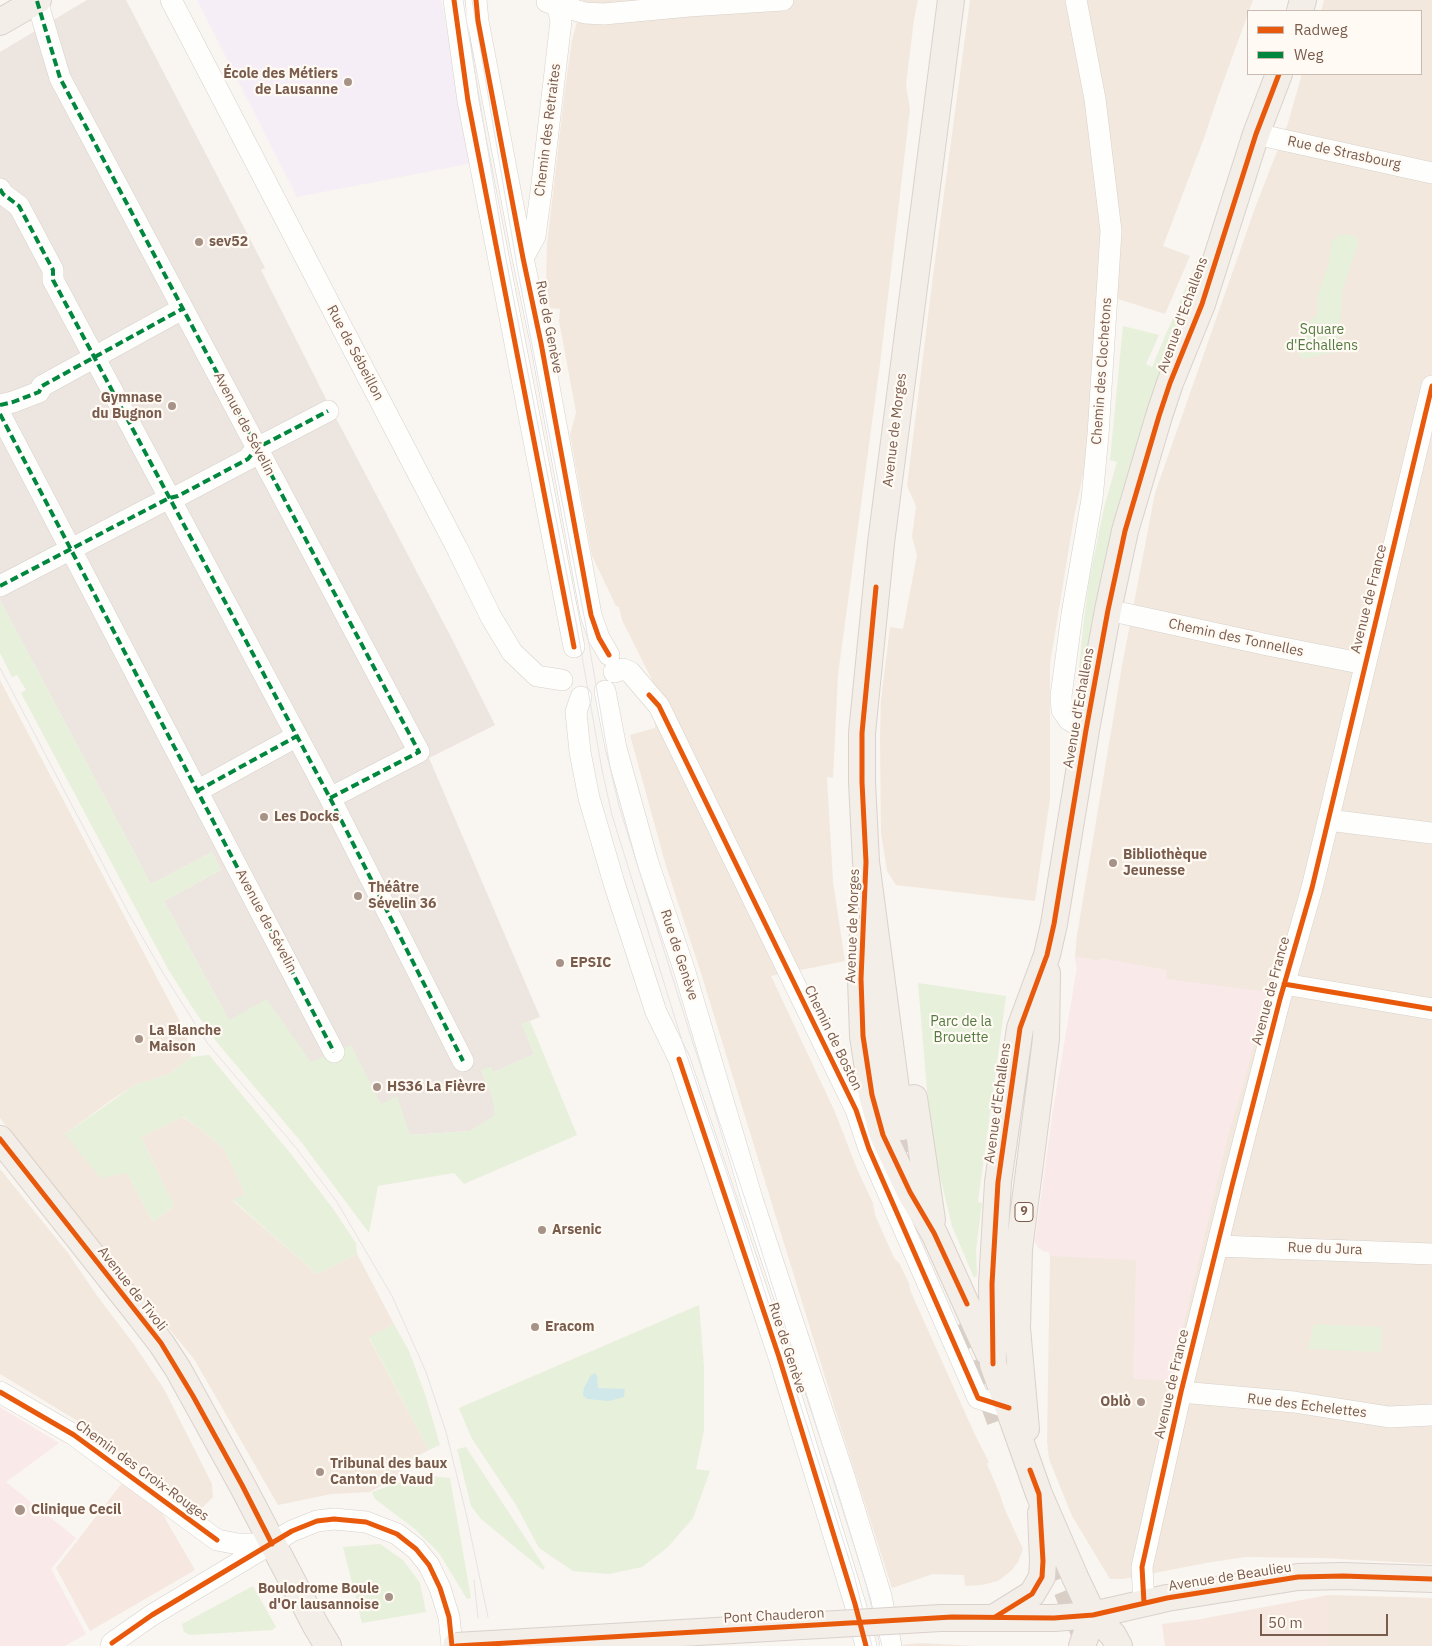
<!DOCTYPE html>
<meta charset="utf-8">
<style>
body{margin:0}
#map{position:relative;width:1432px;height:1646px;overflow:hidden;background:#f9f5f0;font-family:"IBM Plex Sans",sans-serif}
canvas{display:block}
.legend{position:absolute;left:1247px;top:10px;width:175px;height:65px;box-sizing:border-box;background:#fffaf3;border:1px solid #cabbb1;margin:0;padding:6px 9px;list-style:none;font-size:15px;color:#7a5c4d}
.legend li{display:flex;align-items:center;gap:10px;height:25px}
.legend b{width:25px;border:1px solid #cabbb1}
.scale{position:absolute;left:1260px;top:1614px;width:128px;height:22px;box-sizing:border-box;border:2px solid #7a5c4d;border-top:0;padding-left:6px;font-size:15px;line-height:18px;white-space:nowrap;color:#7a5c4d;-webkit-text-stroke:4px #fffaf3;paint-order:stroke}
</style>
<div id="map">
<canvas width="1432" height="1646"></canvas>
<ul class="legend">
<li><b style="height:6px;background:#e8590c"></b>Radweg</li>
<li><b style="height:6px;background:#00873e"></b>Weg</li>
</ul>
<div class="scale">50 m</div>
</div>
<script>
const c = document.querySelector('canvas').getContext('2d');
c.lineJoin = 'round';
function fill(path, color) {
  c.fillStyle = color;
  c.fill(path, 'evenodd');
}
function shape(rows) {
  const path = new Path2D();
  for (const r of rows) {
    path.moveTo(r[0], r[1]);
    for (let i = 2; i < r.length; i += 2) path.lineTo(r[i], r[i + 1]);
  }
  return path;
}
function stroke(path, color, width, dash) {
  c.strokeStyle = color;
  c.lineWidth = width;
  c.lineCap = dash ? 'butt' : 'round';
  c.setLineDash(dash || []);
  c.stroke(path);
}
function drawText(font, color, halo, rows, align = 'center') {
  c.font = font + ' "IBM Plex Sans",sans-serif';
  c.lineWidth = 4.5;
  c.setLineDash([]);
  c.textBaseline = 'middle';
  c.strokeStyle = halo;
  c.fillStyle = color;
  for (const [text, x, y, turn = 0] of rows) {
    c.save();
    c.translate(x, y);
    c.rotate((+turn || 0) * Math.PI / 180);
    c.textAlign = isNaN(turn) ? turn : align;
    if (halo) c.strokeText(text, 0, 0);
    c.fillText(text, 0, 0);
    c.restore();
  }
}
fill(shape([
 [583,0,918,0,914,19,906,85,910,109,894,245,881,356,838,675,833,778,827,777,833,882,845,961,771,976,835,1112,857,1169,873,1203,875,1215,894,1258,899,1263,909,1283,910,1290,975,1435,989,1462,987,1464,999,1492,1005,1510,1023,1549,1018,1562,1011,1571,998,1581,982,1585,965,1586,964,1575,933,1574,892,1588,842,1432,701,973,666,866,630,735,655,728,653,682,622,620,619,607,616,606,592,556,570,435,576,412,559,321,560,309,550,308,546,283,547,245,565,89,572,40],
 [970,0,1253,0,1217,99,1204,138,1163,246,1190,256,1165,314,1100,293,1088,452,1074,517,1050,664,1050,799,1035,901,896,885,887,871,881,833,880,737,881,700,890,627,903,629,917,555,912,537,916,506,907,486,933,276],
 [1324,0,1432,0,1432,1564,1322,1558,1245,1557,1206,1563,1123,1579,1110,1579,1072,1516,1049,1459,1047,1441,1050,1256,1049,1252,1043,1251,1038,1247,1035,1241,1077,968,1075,956,1077,935,1122,666,1155,493,1255,208,1288,123,1302,74,1421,74,1421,11,1321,11],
 [0,680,186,1033,191,1057,171,1073,135,1085,110,1101,65,1134,127,1173,153,1222,174,1206,141,1137,182,1117,202,1130,225,1150,245,1194,233,1201,317,1274,357,1254,394,1324,369,1338,429,1450,399,1466,402,1474,370,1492,331,1494,278,1505,194,1359,69,1208,0,1118],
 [0,1169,68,1253,98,1297,133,1343,164,1389,212,1484,213,1497,198,1512,76,1420,0,1374],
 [1328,1595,1432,1598,1432,1646,1328,1646],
 [921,1643,975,1646,902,1646,901,1645]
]), '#f2e8de');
fill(shape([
 [122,1483,162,1513,195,1570,90,1631,56,1568],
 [1328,1595,1328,1646,1165,1646,1162,1624,1201,1619]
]), '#f6e8e1');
fill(shape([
 [87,0,126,0,265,268,261,270,326,399,452,639,495,725,429,758,540,1017,522,1024,534,1054,494,1072,481,1070,492,1096,496,1115,470,1131,410,1135,229,1020,164,901,221,870,212,852,151,884,0,600,0,52]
]), '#ede5e0');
fill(shape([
 [197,0,441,0,473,163,297,197]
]), '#f6eef6');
fill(shape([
 [1075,956,1099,961,1100,958,1166,970,1167,979,1267,992,1244,1083,1229,1132,1172,1374,1166,1380,1133,1379,1136,1260,1050,1256,1049,1252,1043,1251,1038,1247,1035,1241,1053,1110,1077,968],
 [0,1407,59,1443,6,1482,76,1538,51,1569,86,1634,65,1646,0,1646]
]), '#fae9e9');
fill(shape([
 [1339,235,1350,235,1356,237,1358,244,1342,292,1339,342,1336,352,1303,359,1299,355,1299,349,1310,321,1317,315,1317,297,1329,263,1331,242],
 [1199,256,1188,303,1156,390,1084,680,1078,679,1083,628,1089,581,1104,508,1117,462,1110,460,1123,326,1159,335,1146,364,1152,367],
 [0,600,151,884,212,852,221,870,164,901,229,1020,267,999,311,1062,351,1045,381,1104,397,1096,410,1135,470,1131,495,1115,492,1096,481,1070,491,1066,494,1072,534,1054,522,1024,530,1021,577,1135,464,1184,454,1173,378,1186,369,1233,302,1143,215,1040,194,1010,168,969,21,693,26,690,17,675,12,677,0,653],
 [918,983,1006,996,978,1202,982,1203,976,1250,977,1275,974,1278,952,1226,937,1164,927,1090],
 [209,1055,291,1154,331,1206,356,1243,357,1254,317,1274,233,1200,245,1194,225,1150,202,1130,183,1117,141,1137,174,1206,153,1222,127,1173,100,1178,65,1134,135,1085,171,1073,191,1057],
 [699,1305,704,1367,704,1430,696,1469,710,1471,693,1518,668,1547,642,1567,609,1574,573,1571,539,1548,516,1505,471,1437,459,1408],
 [394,1324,409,1351,426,1397,440,1445,429,1450,369,1337],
 [1314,1324,1382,1327,1381,1352,1308,1349],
 [466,1447,545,1568,543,1570,481,1519,471,1506,457,1449],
 [421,1475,450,1478,471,1598,467,1599,439,1553,416,1530,375,1499,372,1492],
 [380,1544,403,1560,420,1583,426,1612,362,1623,343,1547],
 [253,1586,276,1627,272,1630,190,1635,184,1632,182,1624]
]), '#e7f0db');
fill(shape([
 [595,1373,597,1376,598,1388,625,1389,624,1397,609,1401,587,1399,583,1395,584,1388,591,1375]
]), '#d0e8ea');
stroke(shape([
 [901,1127,920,1196],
 [963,1323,1001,1424],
 [1052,1554,1085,1636]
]), '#d9cfc7', 26, [26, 13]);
const minor = shape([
 [171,0,458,550,491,617,512,652,537,676,562,680],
 [454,0,468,101,574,647],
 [476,0,478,21,523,258,541,343,591,615,599,638,609,655],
 [1076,0,1095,99,1111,231,1098,435,1092,499,1072,614,1061,696,1062,710,1069,720,1086,730],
 [37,1,60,78,419,752,330,798],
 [547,2,585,13,604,14,689,6,783,0],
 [1256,134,1432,173],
 [0,189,3,194,19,206,53,270,53,280,330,798,463,1061],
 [523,258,535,236,541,192,561,21,556,0],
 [0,405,13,402,39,392,42,386,182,309],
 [0,414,334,1052],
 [0,586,169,498,178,496,248,459,257,448,328,411],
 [1108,610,1268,645,1365,664],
 [614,672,623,669,630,672,659,706,856,1110,869,1149,978,1398,1009,1408],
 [605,691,616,748,648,863,684,969,753,1202,846,1482,881,1596,891,1646],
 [581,697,576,712,580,752,589,798,614,883,656,1012,679,1059,779,1357,855,1604,866,1646],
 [197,791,297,736],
 [1328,820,1432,833],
 [1284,984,1432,1009],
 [1218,1246,1432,1254],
 [0,1392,74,1435,217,1540,238,1544,271,1544],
 [1181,1392,1294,1402,1389,1417,1432,1415],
 [1144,1603,1142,1567,1181,1392,1232,1186,1280,999,1312,888,1432,386],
 [111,1646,112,1643,152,1615,292,1531,317,1521,334,1519,366,1522,397,1534,416,1549,429,1565,440,1588,449,1617,452,1646]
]);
const major = shape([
 [1300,11,1303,0],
 [0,22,38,0],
 [863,931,861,979,863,1036,872,1095,883,1135,910,1192,934,1233,988,1352],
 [914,1098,932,1220],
 [901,1127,866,862,862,782,862,733,881,543,951,0],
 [0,1139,133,1307,161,1343,178,1369,242,1485,316,1626,328,1646],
 [1026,1429,1017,1328,1019,1249,1046,1039,1047,973],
 [995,1617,1032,1594,1042,1577,1043,1561,1041,1513],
 [941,1618,1054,1618,1093,1615,1167,1598,1298,1577,1343,1576,1432,1579],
 [1082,1646,1093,1615],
 [1119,1646,1113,1635,1093,1615,1075,1577,1039,1494,993,1364,992,1284,998,1182,1020,1028,1047,955,1054,924,1086,730,1108,610,1125,531,1159,416,1170,383,1202,304,1256,134,1279,74]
]);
stroke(minor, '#d7d1cb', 22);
stroke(major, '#dad1cc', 28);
stroke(minor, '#fefefd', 21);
stroke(major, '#f3eee8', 26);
stroke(shape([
 [463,0,506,259,576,622,602,770,612,815,683,1044,735,1197,854,1575,872,1646],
 [472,0,518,272,585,621,610,767,619,806,692,1040,748,1208,865,1581,882,1646],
 [0,668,129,914,163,973,208,1044,297,1149,337,1202,392,1296,426,1372,446,1432,466,1513,488,1617],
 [474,1580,478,1618]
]), '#e6e3e7', 1);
const majorBridge = shape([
 [456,1646,941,1618]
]);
stroke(majorBridge, '#dad1cc', 28, []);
stroke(majorBridge, '#f3eee8', 26);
stroke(shape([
 [37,1,60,78,419,752,330,798],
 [0,189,3,194,19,206,53,270,53,280,330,798,463,1061],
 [0,405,13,402,39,392,42,386,182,309],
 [0,414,334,1052],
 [0,586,169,498,178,496,248,459,257,448,328,411],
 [197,791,297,736]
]), '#00873e', 4, [8, 4]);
stroke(shape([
 [454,0,468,101,574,647],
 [476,0,478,21,523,258,541,343,591,615,599,638,609,655],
 [876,587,862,733,862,782,866,862,861,979,863,1036,872,1095,883,1135,910,1192,934,1233,967,1304],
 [649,695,659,706,856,1110,869,1149,978,1398,1009,1408],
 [1284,984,1432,1009],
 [679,1059,779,1357,855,1604,866,1646],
 [0,1139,161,1343,193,1396,242,1485,272,1544],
 [993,1364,992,1284,998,1182,1020,1028,1047,955,1054,924,1086,730,1108,610,1125,531,1159,416,1170,383,1202,304,1256,134,1279,74],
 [0,1392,74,1435,217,1540],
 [1144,1603,1142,1567,1181,1392,1232,1186,1280,999,1312,888,1432,386],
 [995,1617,1032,1594,1042,1577,1043,1561,1039,1494,1030,1470],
 [112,1643,152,1615,292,1531,317,1521,334,1519,366,1522,397,1534,416,1549,429,1565,440,1588,449,1617,452,1646],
 [456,1646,952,1617,1054,1618,1093,1615,1167,1598,1298,1577,1343,1576,1432,1579]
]), '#e8590c', 5);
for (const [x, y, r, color] of [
 [348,82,5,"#a69286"],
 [199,242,5,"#a69286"],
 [172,406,5,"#a69286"],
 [264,817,5,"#a69286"],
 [1113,863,5,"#a69286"],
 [358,896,5,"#a69286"],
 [560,963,5,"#a69286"],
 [139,1039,5,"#a69286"],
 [377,1087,5,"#a69286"],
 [542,1230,5,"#a69286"],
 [535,1327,5,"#a69286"],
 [1141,1402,5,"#a69286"],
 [320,1472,5,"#a69286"],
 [20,1510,6,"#a69286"],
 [389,1597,5,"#a69286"]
]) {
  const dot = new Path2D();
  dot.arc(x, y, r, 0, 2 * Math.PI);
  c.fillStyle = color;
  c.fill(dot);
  stroke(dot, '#fffaf3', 2);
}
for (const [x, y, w] of [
 [1024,1212,18]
]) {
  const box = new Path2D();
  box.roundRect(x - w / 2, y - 9.5, w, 19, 4);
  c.fillStyle = '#fffaf3';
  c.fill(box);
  stroke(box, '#7a5c4d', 1);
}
drawText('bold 12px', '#7a5c4d', null, [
 ["9",1024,1212]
]);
drawText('bold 14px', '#7a5c4d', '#fffaf3', [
 ["École des Métiers",338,74,"right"],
 ["de Lausanne",338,90,"right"],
 ["sev52",209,242],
 ["Gymnase",162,398,"right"],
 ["du Bugnon",162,414,"right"],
 ["Les Docks",274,817],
 ["Bibliothèque",1123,855],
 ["Jeunesse",1123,871],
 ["Théâtre",368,888],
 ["Sévelin 36",368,904],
 ["EPSIC",570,963],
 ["La Blanche",149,1031],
 ["Maison",149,1047],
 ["HS36 La Fièvre",387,1087],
 ["Arsenic",552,1230],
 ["Eracom",545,1327],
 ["Oblò",1131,1402,"right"],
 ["Tribunal des baux",330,1464],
 ["Canton de Vaud",330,1480],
 ["Clinique Cecil",31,1510],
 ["Boulodrome Boule",379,1589,"right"],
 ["d'Or lausannoise",379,1605,"right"]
], 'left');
drawText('14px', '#7a5c4d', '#fffaf3', [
 ["Chemin des Retraites",548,130,-83],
 ["Rue de Strasbourg",1344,153,12],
 ["Avenue d'Echallens",1183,315,-70],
 ["Rue de Genève",549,327,79],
 ["Rue de Sébeillon",355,353,62],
 ["Chemin des Clochetons",1102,371,-86],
 ["Avenue de Sévelin",244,424,62],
 ["Avenue de Morges",895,430,-83],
 ["Avenue de France",1369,599,-76],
 ["Chemin des Tonnelles",1236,638,12],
 ["Avenue d'Echallens",1079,708,-80],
 ["Avenue de Sévelin",266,921,62],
 ["Avenue de Morges",853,926,-88],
 ["Rue de Genève",679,955,72],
 ["Avenue de France",1271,991,-75],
 ["Chemin de Boston",833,1038,64],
 ["Avenue d'Echallens",998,1103,-82],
 ["Rue du Jura",1325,1249,2],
 ["Avenue de Tivoli",132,1289,52],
 ["Rue de Genève",787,1348,72],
 ["Avenue de France",1172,1384,-77],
 ["Rue des Echelettes",1307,1406,7],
 ["Chemin des Croix-Rouges",142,1471,36],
 ["Avenue de Beaulieu",1230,1577,-9],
 ["Pont Chauderon",774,1616,-3]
]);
drawText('14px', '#537a41', '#fffaf3', [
 ["Square",1322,330],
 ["d'Echallens",1322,346],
 ["Parc de la",961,1022],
 ["Brouette",961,1038]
]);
</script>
